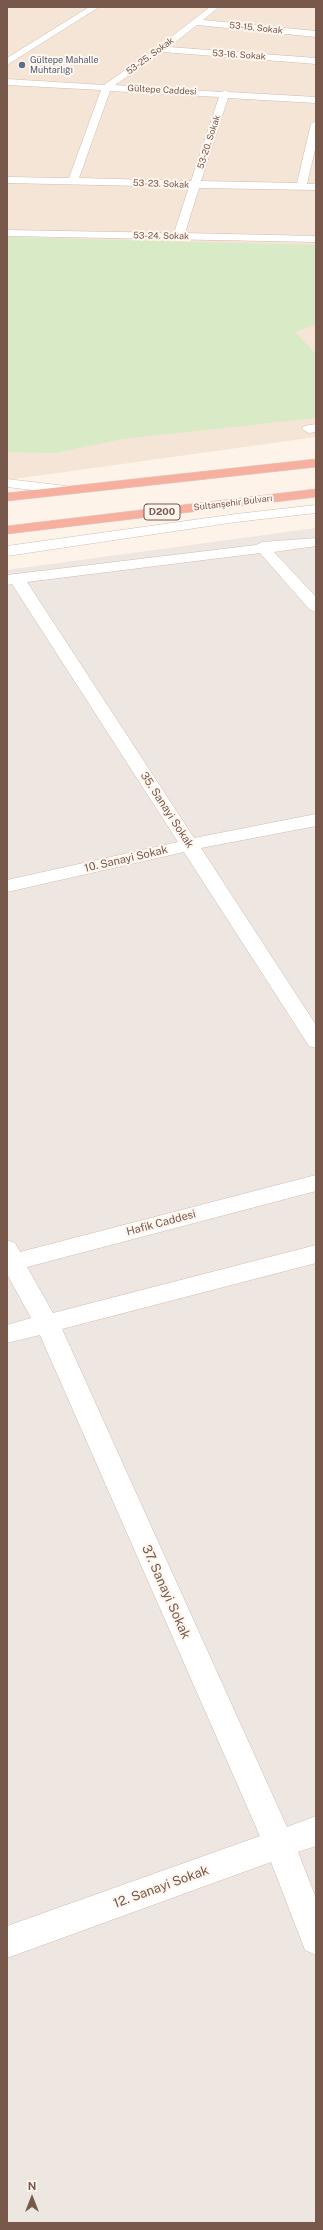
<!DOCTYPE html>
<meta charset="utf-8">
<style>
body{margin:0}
#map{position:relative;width:323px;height:2230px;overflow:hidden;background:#fdf3e8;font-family:"Public Sans",sans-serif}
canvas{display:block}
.frame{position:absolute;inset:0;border:8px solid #78584b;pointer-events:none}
.north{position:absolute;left:12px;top:2178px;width:40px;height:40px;-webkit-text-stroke:3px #fff7ef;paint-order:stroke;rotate:0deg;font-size:11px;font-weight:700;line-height:16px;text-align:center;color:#78584b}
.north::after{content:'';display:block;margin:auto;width:14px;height:18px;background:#78584b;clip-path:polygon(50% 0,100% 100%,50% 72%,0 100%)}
</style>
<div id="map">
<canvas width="323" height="2230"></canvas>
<div class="frame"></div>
<div class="north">N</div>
</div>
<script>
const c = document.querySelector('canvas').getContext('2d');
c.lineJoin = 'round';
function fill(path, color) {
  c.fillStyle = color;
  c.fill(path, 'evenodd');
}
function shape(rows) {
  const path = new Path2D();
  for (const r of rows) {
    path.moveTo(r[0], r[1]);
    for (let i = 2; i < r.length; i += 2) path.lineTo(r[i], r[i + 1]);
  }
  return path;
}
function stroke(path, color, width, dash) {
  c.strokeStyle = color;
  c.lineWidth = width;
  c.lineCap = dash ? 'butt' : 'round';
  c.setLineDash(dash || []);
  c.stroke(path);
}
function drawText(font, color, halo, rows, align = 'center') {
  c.font = font + ' "Public Sans",sans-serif';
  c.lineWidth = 4;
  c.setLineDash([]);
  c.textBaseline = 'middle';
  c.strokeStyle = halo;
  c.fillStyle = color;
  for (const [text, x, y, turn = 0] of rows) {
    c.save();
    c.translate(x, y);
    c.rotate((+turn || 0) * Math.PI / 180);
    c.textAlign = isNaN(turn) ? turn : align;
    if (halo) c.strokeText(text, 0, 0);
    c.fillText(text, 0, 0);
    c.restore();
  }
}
fill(shape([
 [7,7,316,7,316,437,7,480]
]), '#f5e5d6');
fill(shape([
 [316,528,316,2223,7,2223,7,570]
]), '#ede6e1');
fill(shape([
 [7,237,316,245,316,324,295,332,316,354,316,418,123,439,55,453,7,452]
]), '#d8ebc6');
const street = shape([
 [89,7,99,7,7,65,7,58,89,7],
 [210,7,219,7,203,20,316,31,316,37,197,25,169,47,316,58,316,64,163,52,115,85,221,92,225,90,229,92,316,97,316,103,228,98,201,181,297,183,311,124,316,121,316,145,307,184,316,184,316,190,199,188,185,233,316,236,316,242,7,236,7,230,174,233,189,187,7,183,7,177,69,178,101,90,7,85,7,79,104,85,158,47,210,7],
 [110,91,219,97,191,181,79,178,110,91],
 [316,424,316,432,309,433,302,429,304,426,316,424],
 [7,479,66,486,73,490,66,494,7,487,7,479],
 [316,505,316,513,236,522,7,556,7,546,236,514,316,505],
 [316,538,316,546,274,552,316,597,316,612,310,610,260,553,27,582,194,838,316,814,316,826,201,848,316,1025,316,1048,309,1046,184,852,7,892,7,880,178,842,12,584,7,585,7,575,256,545,262,542,316,538],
 [316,1175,316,1191,27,1267,53,1313,316,1245,316,1263,62,1329,287,1827,316,1816,316,1846,298,1852,316,1898,316,1955,305,1950,271,1862,7,1958,7,1926,260,1836,40,1335,7,1343,7,1325,31,1318,7,1274,7,1240,15,1243,20,1252,316,1175]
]);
const highway = shape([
 [316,459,316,467,7,501,7,493,316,459],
 [316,489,316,497,7,534,7,526,316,489]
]);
stroke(street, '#d2bcb0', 1);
stroke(highway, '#d9d0cd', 1);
fill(street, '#fff');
fill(highway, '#f7b09f');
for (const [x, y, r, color] of [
 [22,65,4,"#5c6f8a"]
]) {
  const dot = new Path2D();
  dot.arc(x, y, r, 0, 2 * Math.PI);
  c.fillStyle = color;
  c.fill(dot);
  stroke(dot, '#fff7ef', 1.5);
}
drawText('9px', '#78584b', '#fff7ef', [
 ["53-15. Sokak",256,28,6],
 ["53-16. Sokak",239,55,4],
 ["53-25. Sokak",150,56,-36],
 ["Gültepe Caddesi",162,90,3],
 ["53-20. Sokak",209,142,-72],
 ["53-23. Sokak",161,184,2],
 ["53-24. Sokak",161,236,1],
 ["Sultanşehir Bulvarı",233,503,-7]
]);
drawText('9px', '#4e5e75', '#fff7ef', [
 ["Gültepe Mahalle",30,60],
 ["Muhtarlığı",30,70]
], 'left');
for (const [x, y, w] of [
 [162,512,36]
]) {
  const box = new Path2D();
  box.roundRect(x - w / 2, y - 8, w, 16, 3);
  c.fillStyle = '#fff7ef';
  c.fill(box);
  stroke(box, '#78584b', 1);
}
drawText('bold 10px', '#78584b', null, [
 ["D200",162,512]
]);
drawText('11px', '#78584b', '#fff7ef', [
 ["35. Sanayi Sokak",167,810,57],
 ["10. Sanayi Sokak",126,859,-13],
 ["Hafik Caddesi",161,1223,-15]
]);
drawText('13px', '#78584b', '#fff7ef', [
 ["37. Sanayi Sokak",166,1592,66],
 ["12. Sanayi Sokak",161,1887,-20]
]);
</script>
